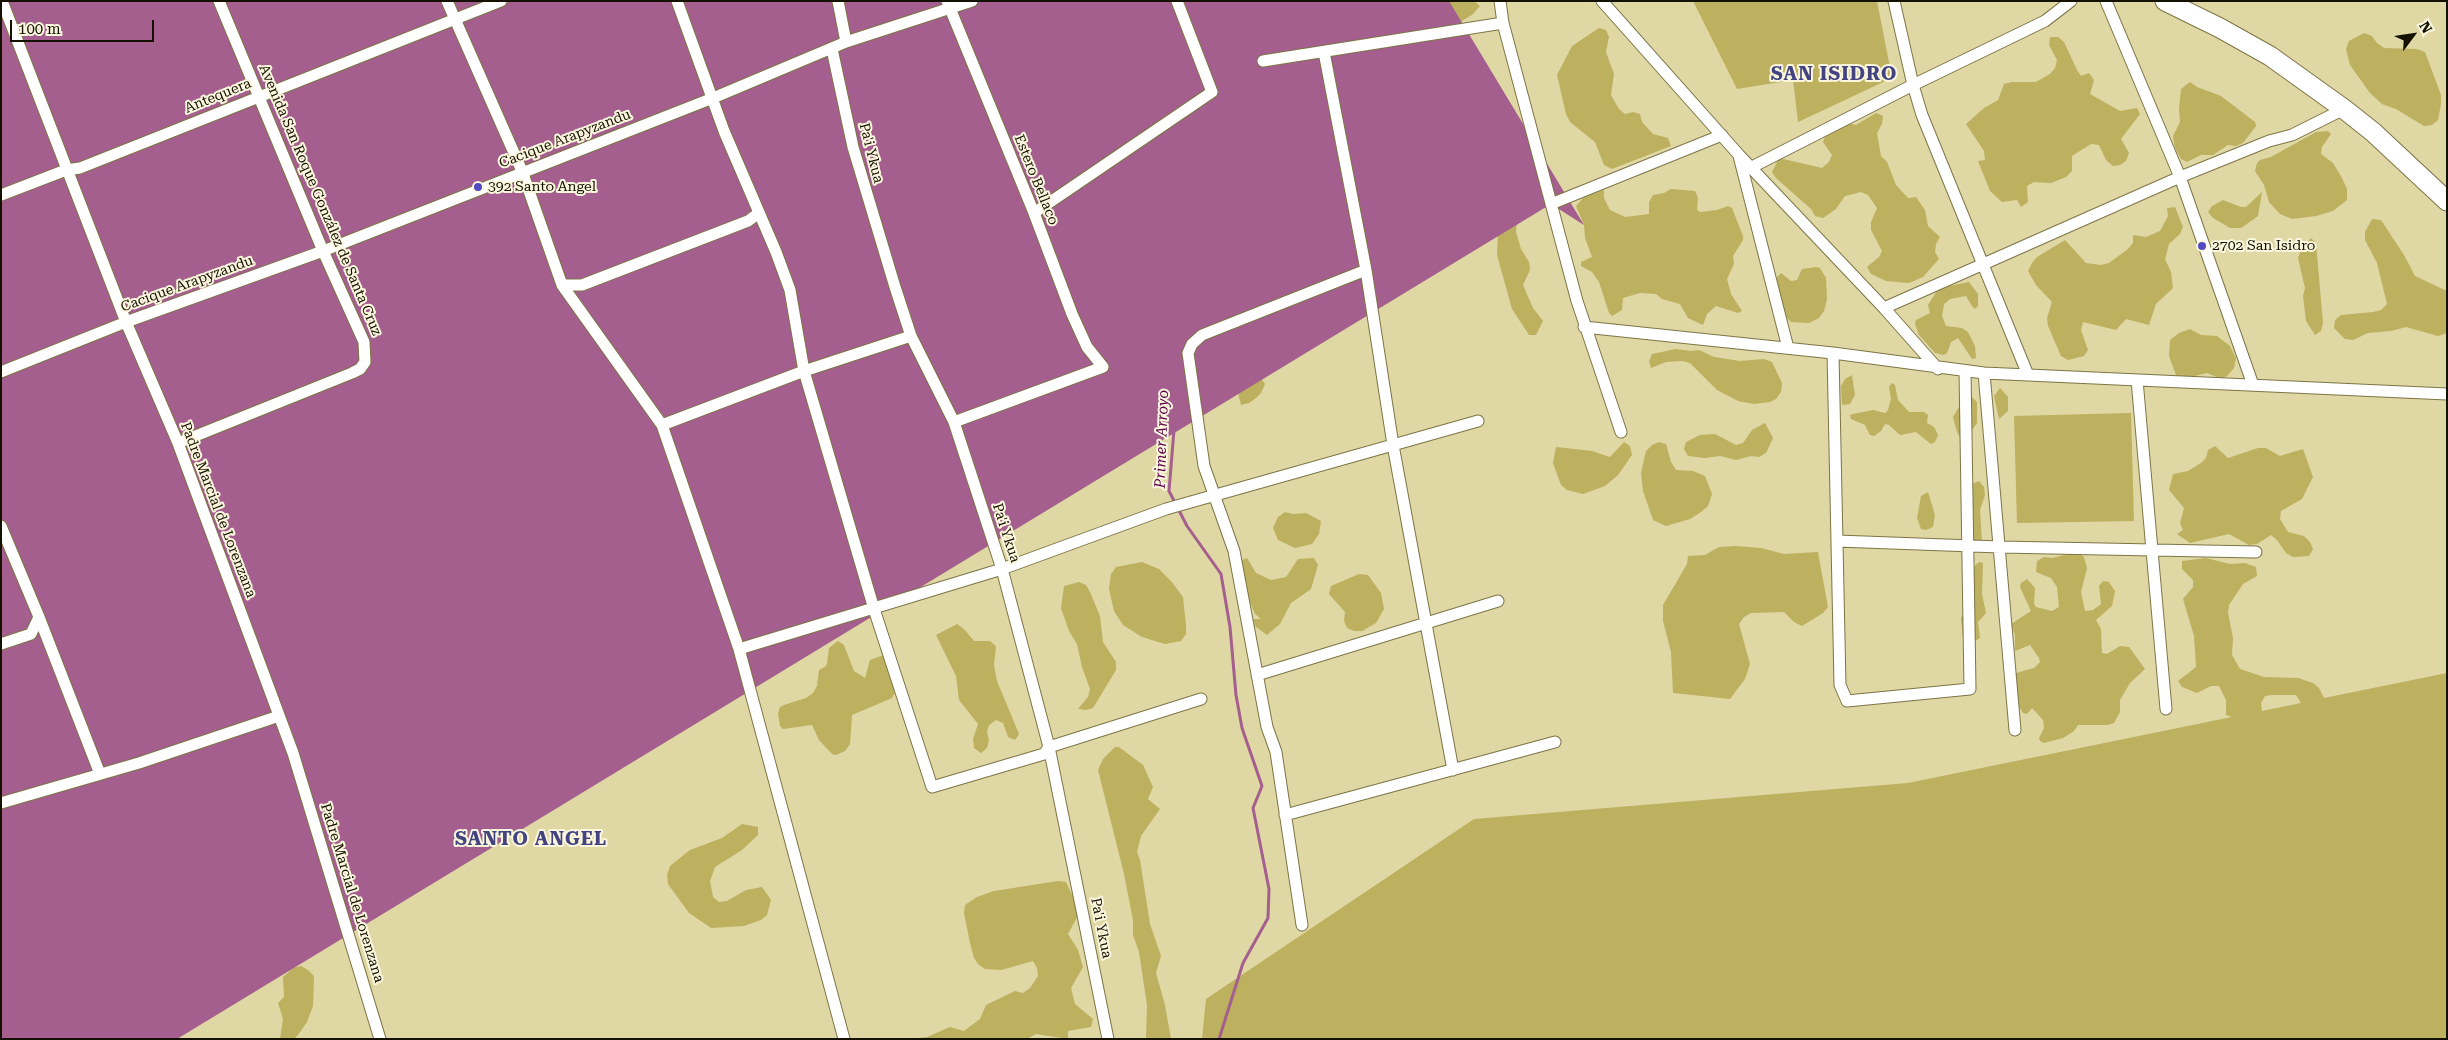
<!DOCTYPE html>
<meta charset="utf-8">
<style>
body{margin:0}
#map{position:relative;width:2448px;height:1040px;overflow:hidden;background:#dfd7a4;font-family:"Roboto Serif",serif}
canvas{display:block}
.frame{position:absolute;inset:0;border:2px solid #151101;pointer-events:none}
.north{position:absolute;left:2388px;top:10px;width:50px;height:50px;-webkit-text-stroke:4px #fbf7de;paint-order:stroke;rotate:59deg;font-size:14px;font-weight:700;line-height:20px;text-align:center;color:#151101}
.north::after{content:'';display:block;margin:auto;width:18px;height:22px;background:#151101;clip-path:polygon(50% 0,100% 100%,50% 72%,0 100%)}
.scale{position:absolute;left:10px;top:20px;width:144px;height:22px;box-sizing:border-box;border:2px solid #151101;border-top:0;padding-left:6px;font-size:15px;line-height:18px;white-space:nowrap;color:#151101;-webkit-text-stroke:4px #fbf7de;paint-order:stroke}
</style>
<div id="map">
<canvas width="2448" height="1040"></canvas>
<div class="frame"></div>
<div class="north">N</div>
<div class="scale">100 m</div>
</div>
<script>
const c = document.querySelector('canvas').getContext('2d');
c.lineJoin = 'round';
function fill(path, color) {
  c.fillStyle = color;
  c.fill(path, 'evenodd');
}
function shape(rows) {
  const path = new Path2D();
  for (const r of rows) {
    path.moveTo(r[0], r[1]);
    for (let i = 2; i < r.length; i += 2) path.lineTo(r[i], r[i + 1]);
  }
  return path;
}
function stroke(path, color, width, dash) {
  c.strokeStyle = color;
  c.lineWidth = width;
  c.lineCap = dash ? 'butt' : 'round';
  c.setLineDash(dash || []);
  c.stroke(path);
}
function drawText(font, color, halo, rows, align = 'center') {
  c.font = font + ' "Roboto Serif",serif';
  c.lineWidth = 4;
  c.setLineDash([]);
  c.textBaseline = 'middle';
  c.strokeStyle = halo;
  c.fillStyle = color;
  for (const [text, x, y, turn = 0] of rows) {
    c.save();
    c.translate(x, y);
    c.rotate((+turn || 0) * Math.PI / 180);
    c.textAlign = isNaN(turn) ? turn : align;
    if (halo) c.strokeText(text, 0, 0);
    c.fillText(text, 0, 0);
    c.restore();
  }
}
fill(shape([
 [1434,1,1474,1,1480,6,1472,15,1455,25],
 [1693,1,1877,1,1892,78,1798,122,1793,80,1737,89],
 [1599,28,1606,30,1609,37,1606,52,1614,74,1611,95,1619,109,1625,114,1633,112,1640,114,1642,122,1653,134,1668,138,1671,146,1612,169,1604,165,1595,142,1570,122,1566,114,1557,75,1572,46],
 [2364,33,2372,36,2377,43,2384,48,2417,49,2425,52,2441,95,2441,104,2438,120,2432,125,2424,126,2396,109,2382,104,2370,93,2350,65,2346,49,2349,41],
 [2050,37,2058,37,2064,42,2077,70,2081,76,2089,73,2094,80,2090,94,2120,111,2137,108,2140,114,2121,139,2129,153,2126,161,2120,165,2113,166,2106,160,2099,145,2091,144,2072,156,2072,171,2066,177,2051,183,2034,182,2027,186,2028,202,2021,207,2017,200,2002,202,1990,191,1978,161,1985,160,1984,151,1966,124,1984,108,1998,100,2004,84,2012,82,2036,82,2050,74,2055,68,2057,60,2049,45],
 [2190,82,2197,87,2221,96,2255,122,2256,126,2243,143,2236,146,2228,145,2213,155,2201,155,2187,162,2181,159,2175,148,2173,136,2180,122,2179,109,2181,89],
 [1876,113,1883,116,1882,124,1877,133,1881,156,1887,162,1896,185,1908,198,1916,197,1925,210,1928,226,1940,237,1936,244,1935,252,1939,259,1923,277,1909,283,1886,281,1871,274,1867,267,1879,257,1882,251,1871,230,1871,222,1877,208,1868,195,1861,192,1845,196,1836,209,1823,218,1815,216,1811,209,1776,178,1772,172,1779,158,1822,168,1829,162,1832,155,1823,142,1826,134,1848,123,1856,125],
 [2328,131,2331,134,2322,147,2321,154,2333,163,2342,178,2347,189,2347,200,2333,211,2316,216,2292,219,2280,214,2269,202,2264,185,2255,171,2257,163,2260,160,2271,157,2316,132],
 [1671,189,1695,191,1698,198,1697,210,1700,212,1717,210,1728,206,1732,208,1743,236,1743,240,1733,256,1734,264,1727,279,1731,294,1742,311,1738,313,1716,306,1707,314,1703,325,1688,318,1680,304,1662,299,1656,294,1640,293,1623,298,1622,310,1612,316,1609,313,1599,282,1592,272,1581,266,1581,262,1592,257,1585,238,1584,225,1576,206,1584,197,1604,190,1604,198,1610,210,1625,217,1649,214,1649,202,1653,195,1664,193],
 [2262,192,2258,216,2241,228,2230,228,2213,218,2208,212,2212,206,2223,200,2241,207,2246,207],
 [1518,207,1516,232,1521,249,1529,262,1530,270,1523,285,1533,308,1543,321,1536,335,1529,335,1512,309,1497,255,1498,232],
 [2175,207,2183,227,2180,234,2169,244,2165,259,2171,272,2173,288,2156,304,2149,325,2126,319,2116,330,2083,322,2081,330,2088,350,2084,356,2068,360,2061,356,2048,326,2047,318,2052,302,2036,285,2028,271,2032,263,2037,257,2065,240,2086,263,2101,265,2109,263,2128,249,2133,243,2133,235,2146,237,2160,231,2168,216,2167,208],
 [2372,219,2381,220,2404,255,2415,276,2447,291,2447,333,2438,336,2406,327,2391,331,2368,333,2353,340,2345,339,2334,328,2335,320,2341,315,2373,312,2381,310,2387,304,2377,263,2365,240,2365,232],
 [2311,238,2316,243,2323,323,2321,331,2315,335,2306,321,2303,296,2305,288,2298,258,2301,250],
 [1816,267,1820,268,1826,278,1827,299,1824,311,1819,318,1809,323,1791,322,1787,318,1777,288,1777,277,1781,273,1791,281,1797,280,1802,269],
 [1969,282,1978,294,1978,306,1975,309,1972,306,1966,296,1950,299,1944,304,1942,316,1946,326,1962,328,1968,332,1975,346,1976,358,1972,359,1958,338,1951,342,1947,353,1944,355,1935,353,1919,335,1915,324,1916,320,1930,313,1928,305,1937,291,1949,286],
 [2190,329,2201,335,2217,336,2230,346,2236,358,2234,368,2228,375,2222,379,2207,373,2191,377,2179,377,2176,375,2169,356,2170,340,2179,333],
 [1676,349,1691,351,1699,350,1714,357,1740,361,1764,359,1772,362,1782,383,1781,392,1776,399,1770,402,1754,404,1738,401,1717,390,1690,363,1682,361,1666,362,1651,368,1649,361,1652,354],
 [1251,365,1265,384,1261,393,1256,398,1249,403,1241,405,1237,389],
 [1852,375,1855,395,1850,404,1842,405,1841,386,1845,379],
 [1892,383,1895,385,1898,400,1909,412,1924,412,1928,415,1927,423,1934,427,1938,435,1935,442,1931,444,1916,432,1900,435,1889,425,1885,424,1881,431,1874,436,1870,435,1865,425,1851,419,1850,415,1853,414,1873,410,1885,413,1888,410,1891,399,1889,387],
 [2000,388,2008,397,2008,411,1999,419,1994,396],
 [1971,396,1977,402,1977,423,1970,433,1961,439,1957,432,1953,417,1963,400],
 [2131,413,2134,521,2017,523,2014,416],
 [1765,423,1773,438,1766,453,1759,457,1751,456,1736,460,1720,456,1705,458,1688,456,1684,449,1686,442,1700,435,1715,434,1736,445,1743,443,1752,430],
 [1624,442,1630,446,1632,455,1618,475,1605,486,1583,494,1567,490,1561,485,1553,463,1556,447,1592,451,1610,457],
 [1659,442,1666,444,1671,462,1676,470,1693,471,1705,476,1712,494,1708,506,1701,512,1690,519,1666,526,1653,520,1643,491,1641,473,1646,451,1652,445],
 [2215,446,2228,458,2258,448,2266,448,2280,456,2303,449,2313,477,2302,499,2281,511,2280,519,2288,532,2304,536,2310,542,2313,549,2309,556,2293,557,2286,553,2277,540,2271,535,2257,544,2249,545,2229,534,2190,543,2177,534,2183,530,2180,523,2184,508,2169,490,2173,474,2188,471,2201,463,2206,458,2208,450],
 [1979,481,1984,487,1985,495,1980,510,1982,543,1970,541,1972,484],
 [1928,492,1935,515,1933,527,1926,530,1921,529,1917,518,1921,496],
 [1285,512,1293,514,1306,513,1321,521,1319,534,1312,544,1295,548,1278,540,1273,528,1278,517],
 [1736,546,1761,548,1784,554,1818,552,1828,607,1823,613,1802,626,1794,622,1784,612,1751,613,1744,617,1739,624,1750,664,1745,679,1730,699,1673,693,1671,652,1663,621,1663,605,1687,564,1688,556,1705,555,1719,547],
 [2077,552,2084,557,2087,568,2081,592,2085,611,2093,610,2101,604,2099,586,2103,581,2109,582,2115,591,2112,606,2096,620,2101,629,2102,653,2107,654,2120,646,2129,647,2145,669,2130,683,2120,700,2120,712,2114,723,2107,725,2078,725,2074,731,2063,738,2044,743,2040,741,2039,738,2044,728,2043,720,2032,708,2027,714,2023,713,2018,705,2014,677,2016,673,2034,668,2040,662,2039,658,2030,645,2015,651,2015,635,2011,624,2031,611,2020,587,2021,583,2027,579,2035,588,2034,604,2036,607,2052,611,2059,607,2057,587,2051,578,2036,572,2037,561,2044,557,2052,558],
 [1247,558,1256,573,1271,580,1286,577,1298,559,1314,558,1318,565,1311,589,1291,603,1280,624,1267,635,1255,626,1253,619,1261,619,1255,614,1243,584,1240,561],
 [2206,558,2230,564,2245,563,2256,567,2257,576,2243,584,2229,605,2228,613,2233,638,2232,655,2240,669,2264,677,2298,678,2313,683,2319,688,2324,698,2447,673,2447,1039,1202,1039,1206,999,1474,819,1908,783,2232,717,2226,715,2226,700,2219,686,2211,686,2197,693,2182,687,2178,681,2196,667,2194,636,2183,599,2193,587,2193,580,2182,569,2182,561],
 [2272,695,2296,695,2301,703,2262,711,2261,703,2265,696],
 [1142,562,1159,569,1171,581,1183,597,1186,625,1186,634,1181,641,1165,644,1142,637,1123,625,1114,611,1109,589,1111,574,1116,567],
 [1979,562,1983,563,1982,594,1986,613,1978,622,1980,638,1974,642,1963,638,1961,618,1967,607,1971,569],
 [1359,574,1368,575,1381,593,1384,609,1376,623,1362,631,1354,631,1347,628,1344,621,1345,612,1329,594,1331,586],
 [1079,582,1086,585,1090,592,1100,616,1103,642,1116,662,1116,670,1093,708,1086,710,1078,709,1088,697,1090,689,1082,667,1077,644,1069,631,1061,608,1064,586],
 [957,624,964,629,974,641,990,641,996,646,994,665,997,681,1019,734,1015,740,1008,737,1003,723,996,720,989,725,987,732,989,740,987,748,981,753,974,748,973,739,978,724,959,700,956,676,936,635],
 [838,641,844,645,854,671,865,678,870,660,884,655,898,686,892,698,852,715,850,744,845,751,836,755,832,754,819,740,812,725,783,729,780,726,778,714,780,707,784,705,806,698,813,693,817,686,819,670,826,666,827,663,829,648],
 [1115,747,1119,747,1143,765,1153,787,1148,799,1160,809,1141,836,1137,852,1140,860,1150,924,1161,956,1156,973,1165,1005,1171,1039,1146,1039,1147,1005,1139,952,1133,935,1133,920,1124,874,1098,770,1103,759],
 [742,824,758,827,758,835,742,850,715,867,710,881,713,897,719,902,727,901,746,890,762,887,771,900,767,915,761,920,744,926,711,928,689,913,668,884,667,875,670,866,690,850,722,838],
 [1058,881,1066,882,1080,912,1068,934,1078,950,1083,967,1071,988,1075,1004,1093,1019,1091,1027,1068,1031,1068,1039,1036,1034,1027,1039,912,1039,927,1037,950,1027,964,1031,980,1019,986,1005,1015,991,1023,993,1030,988,1038,976,1037,968,1033,961,1001,970,985,969,978,964,974,958,970,943,964,913,965,905,977,897,994,891],
 [301,966,308,970,314,976,313,1006,307,1022,298,1035,294,1039,280,1039,283,1019,278,1003,284,997,283,977,293,968]
]), '#bdb05f');
fill(shape([
 [1,1,1449,1,1584,225,1551,204,177,1039,1,1039]
]), '#a45f8e');
stroke(shape([
 [1174,430,1169,491,1187,526,1221,574,1230,627,1236,695,1242,728,1262,786,1253,808,1269,889,1268,918,1243,963,1219,1039]
]), '#a45f8e', 3);
const minor = shape([
 [2,1,126,322,178,443,293,753,380,1039],
 [447,1,522,171,562,285,662,425,739,649,1002,569,1166,509,1478,421],
 [677,1,724,131,776,252,790,290,804,371,874,609,932,787,1044,754,1049,747,1201,699],
 [838,1,846,42],
 [947,1,1034,213,1072,314,1087,347,1103,367,954,422],
 [1500,1,1503,23,1577,301,1621,432],
 [1602,1,1739,155,1884,308,1938,369],
 [1894,1,1913,85,1922,115,2028,375],
 [2106,1,2180,177,2253,385],
 [832,49,853,147,895,287,911,336,954,422,1002,569,1049,747,1108,1039],
 [1324,52,1366,270,1393,445,1453,770],
 [1263,61,1503,23],
 [1739,156,1788,348],
 [1752,167,1913,85,2045,21,2071,1],
 [1,195,66,170,80,168,501,1],
 [1551,204,1722,135],
 [1034,213,1212,92,1177,1],
 [562,285,582,285,748,221,759,213],
 [1884,308,2180,177,2269,141,2292,135,2344,109],
 [1584,327,1833,353,1984,373,2447,394],
 [1833,353,1840,685,1847,701,1970,689,1965,371],
 [1,372,126,322,323,251,713,98,846,42,972,1],
 [1984,373,2015,730],
 [2137,380,2166,709],
 [662,425,804,371,911,336],
 [178,443,352,373,360,369,365,362,364,342,323,251,219,1],
 [1,526,39,617,31,634,1,644],
 [1837,541,2000,547,2256,552],
 [39,617,100,774],
 [739,649,844,1039],
 [1257,675,1498,601],
 [1,803,139,763,279,716],
 [1285,815,1555,742],
 [1302,925,1276,752,1267,727,1234,551,1204,466,1188,353,1192,344,1202,335,1366,270]
]);
const trunk = shape([
 [2165,1,2220,28,2270,56,2344,109,2373,132,2447,201]
]);
stroke(minor, '#7d7546', 13);
stroke(trunk, '#7d7546', 21);
stroke(minor, '#fff', 11);
stroke(trunk, '#fff', 19);
for (const [x, y, r, color] of [
 [478,187,5,"#534bc2"],
 [2202,246,5,"#534bc2"]
]) {
  const dot = new Path2D();
  dot.arc(x, y, r, 0, 2 * Math.PI);
  c.fillStyle = color;
  c.fill(dot);
  stroke(dot, '#fbf7de', 2);
}
drawText('14px', '#151101', '#fbf7de', [
 ["Antequera",218,96,-22],
 ["Cacique Arapyzandu",565,139,-21],
 ["Pa'i Ykua",871,153,76],
 ["Estero Bellaco",1036,180,68],
 ["Avenida San Roque González de Santa Cruz",320,200,67],
 ["Cacique Arapyzandu",187,284,-20],
 ["Padre Marcial de Lorenzana",218,510,69],
 ["Pa'i Ykua",1006,533,72],
 ["Padre Marcial de Lorenzana",352,893,73],
 ["Pa'i Ykua",1101,928,79]
]);
drawText('14px', '#151101', '#fbf7de', [
 ["392 Santo Angel",488,187],
 ["2702 San Isidro",2212,246]
], 'left');
drawText('italic 15px', '#5b0047', '#fbf7de', [
 ["Primer Arroyo",1162,439,-88]
]);
c.letterSpacing = '1px';
drawText('bold 19px', '#424380', '#fbf7de', [
 ["SAN ISIDRO",1834,74],
 ["SANTO ANGEL",531,839]
]);
c.letterSpacing = '0px';
</script>
